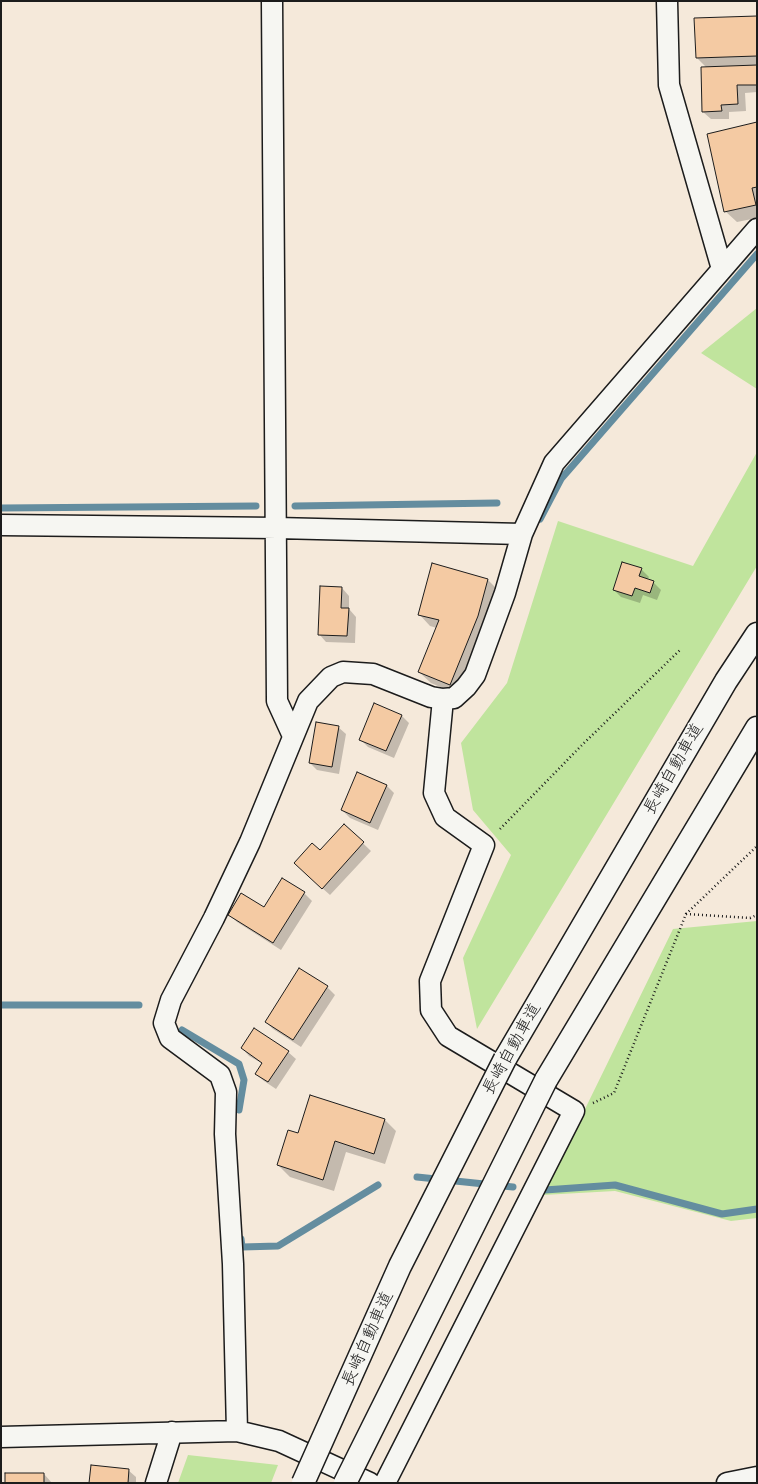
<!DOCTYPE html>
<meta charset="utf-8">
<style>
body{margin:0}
#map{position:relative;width:758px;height:1484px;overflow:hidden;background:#f5e9da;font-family:Caveat,sans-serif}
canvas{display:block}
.frame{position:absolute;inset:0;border:2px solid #1c1c1c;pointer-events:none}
</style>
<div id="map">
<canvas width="758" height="1484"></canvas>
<div class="frame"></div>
</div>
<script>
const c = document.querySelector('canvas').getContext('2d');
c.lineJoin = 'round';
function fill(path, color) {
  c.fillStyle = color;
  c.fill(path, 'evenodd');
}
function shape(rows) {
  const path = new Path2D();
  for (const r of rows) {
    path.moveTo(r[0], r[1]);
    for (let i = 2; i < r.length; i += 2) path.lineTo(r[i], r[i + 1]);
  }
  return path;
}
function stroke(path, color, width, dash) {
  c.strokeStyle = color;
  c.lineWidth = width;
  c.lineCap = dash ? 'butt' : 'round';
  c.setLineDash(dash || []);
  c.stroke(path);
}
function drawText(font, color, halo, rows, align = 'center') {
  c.font = font + ' Caveat,"Klee One",sans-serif';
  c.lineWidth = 3;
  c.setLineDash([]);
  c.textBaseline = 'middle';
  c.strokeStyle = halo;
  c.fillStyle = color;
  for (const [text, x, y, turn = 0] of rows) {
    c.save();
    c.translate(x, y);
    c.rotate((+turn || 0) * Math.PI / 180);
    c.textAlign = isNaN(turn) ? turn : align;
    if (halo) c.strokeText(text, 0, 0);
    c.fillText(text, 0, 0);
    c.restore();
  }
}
fill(shape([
 [757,308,757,389,701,353],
 [757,452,757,566,477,1029,463,958,511,855,473,810,461,743,507,683,558,521,693,566],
 [757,921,757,1218,731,1221,615,1191,543,1195,673,929],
 [188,1455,278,1465,271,1483,178,1483]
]), '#c0e49d');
fill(shape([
 [757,17,757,92,745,93,746,111,729,112,729,119,711,119,703,112,707,68,697,58],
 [757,123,757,218,737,222,725,211],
 [641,569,649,577,647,580,653,582,661,590,657,600,643,595,640,603,621,597,614,590],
 [488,580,499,591,461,696,431,683,419,672,437,628,430,626,419,614],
 [342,588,349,596,349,609,356,617,355,643,326,642,319,634],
 [402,716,409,723,394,758,368,747,360,739],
 [338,727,346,734,339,774,317,770,310,763],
 [386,785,394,793,378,830,350,818,342,810],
 [344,825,371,851,330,895,303,871],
 [304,893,312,901,281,950,237,922,229,914,264,908],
 [327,987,335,995,301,1047,273,1029,266,1022],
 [242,1048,288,1052,296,1059,276,1089,264,1081,256,1074,263,1064,249,1056],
 [385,1120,396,1131,385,1164,346,1152,334,1191,290,1177,278,1165,298,1134],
 [128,1470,136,1477,136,1483,90,1483],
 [44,1474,52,1483,6,1483]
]), '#0003');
stroke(shape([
 [295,506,497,503],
 [1,508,256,506],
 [540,519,561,479,757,254],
 [1,1005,139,1005],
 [182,1030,239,1064,244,1080,239,1110],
 [417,1177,513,1187],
 [545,1190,615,1185,722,1214,757,1209],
 [241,1239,242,1247,278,1246,378,1185]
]), '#648d9f', 7);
const building = shape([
 [757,16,757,56,696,58,694,18,757,16],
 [757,65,757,85,737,85,738,104,721,105,722,111,702,112,701,67,757,65],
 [757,122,757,187,752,188,756,205,724,212,707,134,757,122],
 [622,562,642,568,639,576,654,581,650,593,635,588,632,596,613,590,622,562],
 [432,563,488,579,478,616,450,685,418,672,439,620,418,615,432,563],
 [320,586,342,587,341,608,349,608,347,636,318,635,320,586],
 [374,703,402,715,386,751,359,740,374,703],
 [316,722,339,726,332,767,309,763,316,722],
 [357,772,387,785,370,823,341,810,357,772],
 [344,824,364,842,322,889,294,863,312,843,320,850,344,824],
 [282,878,305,892,273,943,228,915,241,893,264,907,282,878],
 [299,968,328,986,293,1040,265,1022,299,968],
 [254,1028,289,1051,268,1082,255,1074,262,1063,241,1048,254,1028],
 [310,1095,385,1119,374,1154,335,1141,323,1180,277,1165,288,1130,298,1133,310,1095],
 [91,1465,129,1469,128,1483,89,1483,91,1465],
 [5,1473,44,1473,44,1483,5,1483,5,1473]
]);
fill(building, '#f4caa3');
stroke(building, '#1c1c1c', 1);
const minor = shape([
 [272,1,277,701,293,736],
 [667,1,669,85,722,269],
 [1,525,277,528,522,534],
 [237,1431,233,1264,225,1134,226,1092,220,1075,170,1038,164,1023,171,1000,214,918,250,842,308,701,331,677,343,672,373,674,431,697,443,699,454,698,466,687,475,675,505,593,522,534,554,463,757,229],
 [1,1437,237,1431,279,1441,370,1483],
 [156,1483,172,1432],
 [385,1483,574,1111,448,1036,431,1010,430,981,484,845,445,817,434,793,443,699],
 [727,1483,757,1477]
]);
const motorway = shape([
 [505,1059,726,681,757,634],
 [546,1080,757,728]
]);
stroke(minor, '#1c1c1c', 23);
stroke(motorway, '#1c1c1c', 25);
stroke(shape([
 [500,829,582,745,680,650],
 [686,914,750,918,757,915],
 [593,1103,614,1093,686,914,757,846]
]), '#1c1c1c', 2.5, [1, 3]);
stroke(minor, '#f6f6f2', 20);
stroke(motorway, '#f6f6f2', 22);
const motorwayBridge = shape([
 [303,1483,400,1266,505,1059],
 [345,1483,546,1080]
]);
stroke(motorwayBridge, '#1c1c1c', 25, []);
stroke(motorwayBridge, '#f6f6f2', 22);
drawText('17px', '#1c1c1c', '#f6f6f2', [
 ["長崎自動車道",674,769,-60],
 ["長崎自動車道",512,1049,-61],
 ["長崎自動車道",368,1339,-66]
]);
</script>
